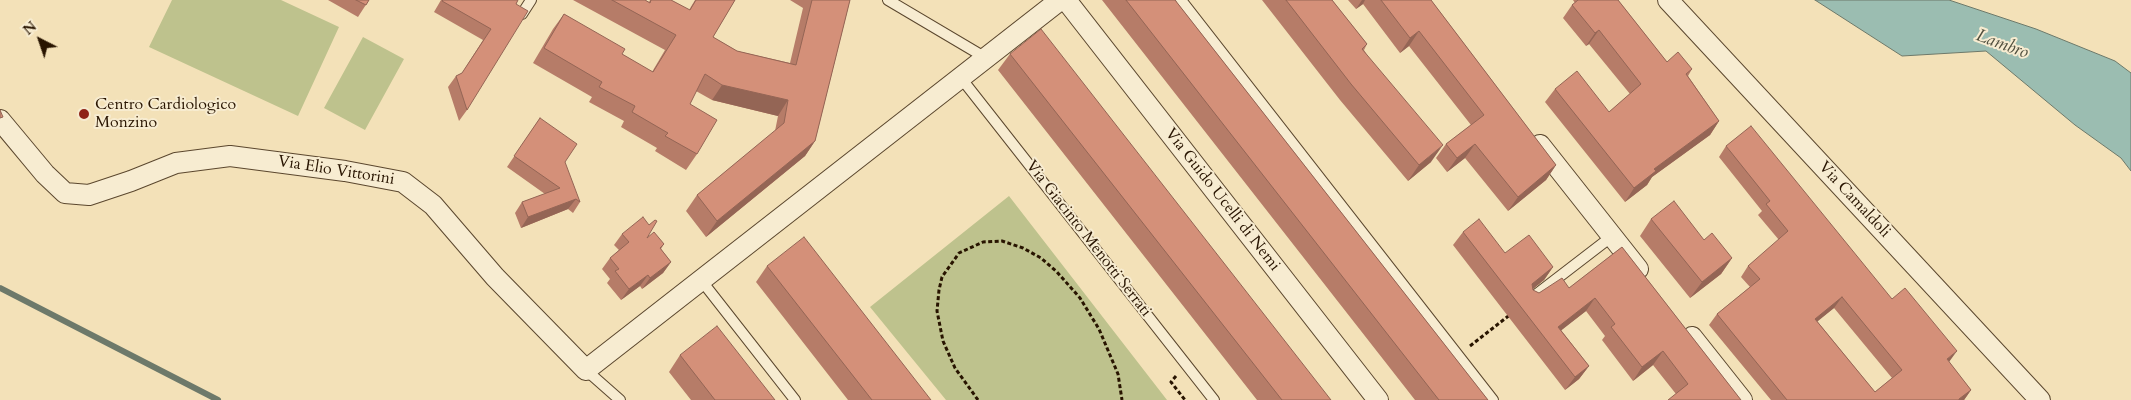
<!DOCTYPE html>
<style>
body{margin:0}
#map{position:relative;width:2131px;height:400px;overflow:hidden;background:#f3e1b8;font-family:Cardo,serif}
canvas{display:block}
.north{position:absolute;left:15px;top:15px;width:50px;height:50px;-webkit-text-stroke:4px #f7ecd1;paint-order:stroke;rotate:319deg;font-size:14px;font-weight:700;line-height:20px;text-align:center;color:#281400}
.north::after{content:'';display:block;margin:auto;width:18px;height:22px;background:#281400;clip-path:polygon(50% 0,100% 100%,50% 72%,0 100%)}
</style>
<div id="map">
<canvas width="2131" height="400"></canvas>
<div class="north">N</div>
</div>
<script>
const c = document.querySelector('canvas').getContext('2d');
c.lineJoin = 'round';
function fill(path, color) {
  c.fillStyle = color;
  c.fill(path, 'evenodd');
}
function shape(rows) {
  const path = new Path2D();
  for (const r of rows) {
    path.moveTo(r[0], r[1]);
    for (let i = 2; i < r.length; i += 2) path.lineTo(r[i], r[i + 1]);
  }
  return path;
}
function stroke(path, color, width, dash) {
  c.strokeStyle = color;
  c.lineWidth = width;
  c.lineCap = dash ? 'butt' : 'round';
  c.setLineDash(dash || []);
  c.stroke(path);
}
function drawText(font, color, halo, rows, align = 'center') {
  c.font = font + ' Cardo,serif';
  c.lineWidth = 4;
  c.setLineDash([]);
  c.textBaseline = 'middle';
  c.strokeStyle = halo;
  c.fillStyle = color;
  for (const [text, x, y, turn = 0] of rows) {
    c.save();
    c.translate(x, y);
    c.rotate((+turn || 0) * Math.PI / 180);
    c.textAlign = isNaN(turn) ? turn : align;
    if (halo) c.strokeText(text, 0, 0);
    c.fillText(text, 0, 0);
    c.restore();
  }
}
fill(shape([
 [172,0,281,0,339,27,298,116,149,47],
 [363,37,404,59,365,130,324,108],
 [1009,196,1167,400,946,400,870,307]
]), '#bec28d');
const water = shape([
 [1815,0,1949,0,2036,29,2115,61,2131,73,2131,171,2121,158,2075,125,1986,51,1902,56,1815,0]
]);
fill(water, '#9bbdb1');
stroke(water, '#6d796a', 1);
stroke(shape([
 [0,288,218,400]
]), '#6d796a', 6);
const service = shape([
 [888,0,986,58],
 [1181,0,1493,400],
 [522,14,531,0],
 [961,78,1214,400],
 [701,280,795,400],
 [1529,300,1611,237],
 [586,370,620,400]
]);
const minor = shape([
 [1066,0,1378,400],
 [1668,0,2040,400],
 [0,120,45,174,65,193,89,195,131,181,176,163,230,156,345,171,403,182,433,205,495,277,586,370,1060,0],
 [1540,145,1638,269],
 [1692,337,1742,400]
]);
stroke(service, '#5b472e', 12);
stroke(minor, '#5b472e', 22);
stroke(shape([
 [1470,346,1511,314],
 [1176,376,1171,382,1185,400],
 [978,400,955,368,943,341,937,311,939,290,942,277,959,253,983,242,1002,241,1023,248,1041,258,1057,272,1080,298,1099,329,1118,374,1122,400]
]), '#281400', 3, [4, 2.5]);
stroke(service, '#f7ecd1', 10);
stroke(minor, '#f7ecd1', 20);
fill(shape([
 [328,0,369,0,358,17],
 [441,0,518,0,467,110,459,121,448,87,456,76,462,73,483,40,434,12],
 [573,0,645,0,649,2,650,0,671,0,689,10,695,0,735,0,713,37,737,51,790,63,803,8,790,0,850,0,815,141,805,156,706,237,686,211,697,195,775,131,778,116,712,100,696,91,690,104,697,154,686,170,655,151,657,148,621,127,624,121,589,102,592,97,533,63,553,29,564,14,622,54,652,72,665,50],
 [1102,0,1175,0,1488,400,1415,400],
 [1262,0,1332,0,1367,44,1364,50,1431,162,1408,181,1340,100],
 [1348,0,1431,0,1556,165,1546,180,1508,211,1465,158,1447,172,1436,158,1446,144,1471,125,1409,46,1400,53,1363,4,1356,9],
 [1573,0,1618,0,1667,62,1692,69,1688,76,1719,121,1710,135,1652,177,1647,185,1625,202,1545,102,1555,89,1609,112,1630,94,1589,44,1586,46,1563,18,1572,5,1575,3],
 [1010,54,1331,400,1257,400,998,70],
 [540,118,580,202,573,213,568,209,521,228,515,213,522,202,545,194,507,167],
 [1726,146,1892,299,1949,362,1971,390,1964,400,1771,400,1709,325,1717,314,1750,287,1741,277,1748,266,1779,240,1758,215,1762,211,1719,157],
 [1834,308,1892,378,1875,392,1817,321],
 [1651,219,1704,240,1732,258,1721,274,1690,298,1640,236],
 [1463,232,1505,253,1553,267,1544,280,1533,289,1533,290,1539,293,1569,288,1622,247,1741,400,1676,394,1653,365,1633,381,1602,340,1605,336,1586,311,1561,330,1589,366,1579,379,1565,390,1453,245],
 [622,234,647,238,664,244,661,249,671,262,663,273,642,289,640,286,621,300,607,283,610,279,602,269,610,258,619,250,614,245],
 [767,266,931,400,848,400,756,282],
 [680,355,775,400,691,400,669,372]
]), '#b67c68');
fill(shape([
 [1362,0,1365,0,1363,4,1356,9],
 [1599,30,1589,44,1586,46,1595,33],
 [1419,31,1409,46,1400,53,1410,38],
 [722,85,788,100,778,116,712,100],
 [1719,121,1710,135,1652,177,1647,185,1625,202,1634,188,1654,169],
 [815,141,805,156,706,237,717,221],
 [1475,144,1465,158,1447,172,1457,158],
 [1443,145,1431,162,1408,181,1419,165],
 [1556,165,1546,180,1508,211,1518,197],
 [576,199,568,209,521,228,528,217],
 [1732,258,1721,274,1690,298,1702,282],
 [671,262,663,273,642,289,650,278],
 [1553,267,1544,280,1523,297,1532,284],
 [648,275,640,286,621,300,629,289],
 [1842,297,1834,308,1807,330,1815,319],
 [1595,298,1586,311,1549,340,1558,327],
 [1663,351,1653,365,1633,381,1642,367],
 [1957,351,1949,362,1947,359],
 [1589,366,1579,379,1565,390,1575,377],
 [1971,390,1964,400,1958,400]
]), '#946555');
const building = shape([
 [356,0,369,0,366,5,356,0],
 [443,0,518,0,516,4,528,11,467,110,456,76,462,73,491,29,442,1,443,0],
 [612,0,645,0,650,3,651,0,671,0,690,10,696,0,735,0,713,37,737,51,796,65,812,0,850,0,815,141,717,221,697,195,784,123,788,100,722,85,705,74,690,104,717,120,697,154,665,136,668,133,632,112,635,106,599,87,602,82,544,48,564,14,625,49,622,54,653,72,676,35,612,0],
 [1126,0,1175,0,1488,400,1439,400,1126,0],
 [1286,0,1332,0,1367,44,1362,49,1443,145,1419,165,1351,84,1286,0],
 [1381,0,1431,0,1556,165,1518,197,1475,144,1457,158,1446,144,1484,115,1419,31,1410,38,1381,0],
 [1578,0,1618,0,1667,62,1678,52,1692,69,1686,74,1719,121,1654,169,1656,171,1634,188,1555,89,1577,71,1609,112,1641,84,1599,30,1595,33,1572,5,1578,0],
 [1041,29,1331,400,1282,400,1010,54,1041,29],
 [0,110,3,117,0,118,0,110],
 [540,118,577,144,565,162,580,202,576,199,528,217,522,202,560,188,514,156,540,118],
 [1751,126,1892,299,1905,288,1957,351,1947,359,1971,390,1959,399,1959,400,1787,400,1717,314,1760,279,1748,266,1788,231,1766,204,1770,201,1726,146,1751,126],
 [1842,297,1902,370,1875,392,1815,319,1842,297],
 [1674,201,1704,240,1712,233,1732,258,1702,282,1651,219,1674,201],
 [643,217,649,225,655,220,657,221,647,238,654,232,664,244,660,248,671,262,650,278,648,275,629,289,615,271,619,269,610,258,629,242,622,234,643,217],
 [1479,219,1505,253,1529,235,1553,267,1532,284,1533,290,1539,293,1562,278,1569,288,1622,247,1741,400,1668,400,1688,384,1663,351,1642,367,1611,327,1615,324,1595,298,1558,327,1589,366,1575,377,1463,232,1479,219],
 [804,237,931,400,872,400,767,266,804,237],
 [717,326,775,400,715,400,680,355,717,326]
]);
fill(building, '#d49079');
stroke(building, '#946555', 1);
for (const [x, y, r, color] of [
 [84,114,6,"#8f2418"]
]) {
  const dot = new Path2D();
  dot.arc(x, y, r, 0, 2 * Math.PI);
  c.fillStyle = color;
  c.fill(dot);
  stroke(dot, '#f7ecd1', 2);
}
drawText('16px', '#281400', '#f7ecd1', [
 ["Centro Cardiologico",95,105],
 ["Monzino",95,123]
], 'left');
drawText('16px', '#281400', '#f7ecd1', [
 ["Via Elio Vittorini",336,171,9],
 ["Via Guido Ucelli di Nemi",1222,200,52],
 ["Via Camaldoli",1854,200,47],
 ["Via Giacinto Menotti Serrati",1088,239,52]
]);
drawText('italic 18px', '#504f3e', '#f7ecd1', [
 ["Lambro",2002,45,20]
]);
</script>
